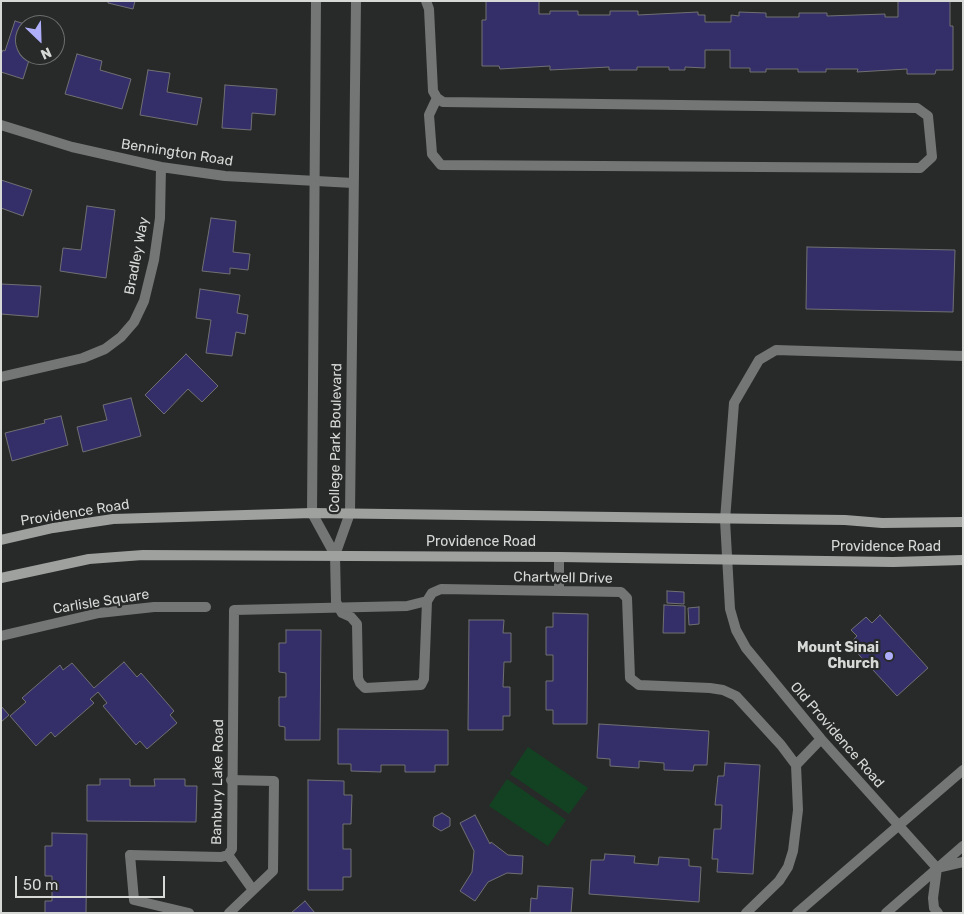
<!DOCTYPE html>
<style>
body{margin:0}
#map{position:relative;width:964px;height:914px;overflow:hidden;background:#282a29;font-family:Rubik,sans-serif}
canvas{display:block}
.frame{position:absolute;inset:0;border:2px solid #d7d9d7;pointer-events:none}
.north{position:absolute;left:15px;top:15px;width:50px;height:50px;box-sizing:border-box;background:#282a29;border:1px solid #6e706f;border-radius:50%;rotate:156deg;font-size:14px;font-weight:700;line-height:20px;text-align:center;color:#d7d9d7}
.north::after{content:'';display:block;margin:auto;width:18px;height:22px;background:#afaefa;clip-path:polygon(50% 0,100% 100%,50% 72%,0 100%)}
.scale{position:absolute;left:15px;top:876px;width:150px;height:22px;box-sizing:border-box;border:2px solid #d7d9d7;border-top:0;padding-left:6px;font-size:15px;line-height:18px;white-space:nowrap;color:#d7d9d7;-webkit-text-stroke:4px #282a29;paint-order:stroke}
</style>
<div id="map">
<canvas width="964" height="914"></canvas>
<div class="frame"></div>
<div class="north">N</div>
<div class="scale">50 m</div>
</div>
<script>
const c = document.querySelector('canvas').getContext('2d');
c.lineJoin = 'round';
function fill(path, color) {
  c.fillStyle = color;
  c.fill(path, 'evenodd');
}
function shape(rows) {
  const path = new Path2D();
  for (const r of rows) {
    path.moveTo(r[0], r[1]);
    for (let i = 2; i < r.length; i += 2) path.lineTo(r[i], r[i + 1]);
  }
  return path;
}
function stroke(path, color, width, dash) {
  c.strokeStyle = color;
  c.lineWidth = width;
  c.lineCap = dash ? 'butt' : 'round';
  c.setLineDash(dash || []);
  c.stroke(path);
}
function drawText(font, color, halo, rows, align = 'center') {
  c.font = font + ' Rubik,sans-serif';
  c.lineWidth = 4.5;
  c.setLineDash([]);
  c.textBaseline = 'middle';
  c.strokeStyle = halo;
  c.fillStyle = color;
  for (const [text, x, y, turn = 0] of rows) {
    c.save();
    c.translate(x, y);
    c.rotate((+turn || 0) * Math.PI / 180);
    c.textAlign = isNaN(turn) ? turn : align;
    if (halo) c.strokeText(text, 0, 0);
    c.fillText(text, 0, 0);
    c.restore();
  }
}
fill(shape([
 [528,747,588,788,569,814,510,774],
 [507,779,566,820,548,846,489,806]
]), '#124221');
const building = shape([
 [108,1,135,1,133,9,108,3,108,1],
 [486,1,539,1,539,14,550,14,550,11,578,11,578,15,610,15,610,11,638,11,638,15,698,12,698,15,705,15,705,22,731,22,731,15,739,16,739,12,766,13,766,17,799,17,799,13,827,13,827,16,885,14,885,17,898,17,898,1,950,1,950,26,953,26,953,70,936,70,935,74,907,74,907,69,857,72,858,69,826,69,826,72,798,72,798,69,766,69,766,72,750,72,750,68,730,68,730,50,705,50,705,68,685,67,685,70,669,70,669,67,637,67,637,70,609,70,609,67,550,70,550,66,500,69,499,66,482,66,482,20,486,20,486,1],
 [15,21,28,25,25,25,25,55,30,57,23,79,1,72,1,54,3,50,5,51,15,21],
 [77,54,102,61,100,70,131,79,122,109,65,94,77,54],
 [148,70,170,73,167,92,202,98,197,125,140,115,148,70],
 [225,85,277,89,275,115,252,113,251,130,222,128,225,85],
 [1,180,32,190,23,216,1,208,1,180],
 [87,206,115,210,106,278,60,271,63,248,81,250,87,206],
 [211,218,236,221,233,252,250,254,248,270,230,268,230,274,202,271,211,218],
 [807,247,955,250,953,312,806,309,807,247],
 [1,284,41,286,38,317,1,314,1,284],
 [200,289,240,295,237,313,248,315,245,334,236,332,232,356,206,353,211,320,196,318,200,289],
 [186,354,218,386,202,402,188,389,164,414,145,395,186,354],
 [131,398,141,436,83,452,77,427,107,420,103,405,131,398],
 [61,416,68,445,12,461,5,433,45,423,44,420,61,416],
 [667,591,684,592,684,604,667,603,667,591],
 [664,605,685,606,685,633,663,633,664,605],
 [699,607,699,624,689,625,688,608,699,607],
 [553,613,588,614,587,724,553,724,553,710,546,710,546,681,553,681,553,655,546,655,546,627,553,627,553,613],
 [880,615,928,668,897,696,849,644,857,636,851,630,866,617,872,623,880,615],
 [469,620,504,620,503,633,511,633,511,662,504,662,503,687,510,687,510,716,503,716,503,730,468,730,469,620],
 [286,630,321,630,320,740,285,740,285,727,279,726,279,697,286,697,286,673,279,672,279,643,286,643,286,630],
 [124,662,137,677,141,673,174,711,170,715,177,723,147,749,140,741,136,745,103,706,107,703,98,692,90,699,94,703,55,737,51,732,36,746,10,716,26,702,22,698,60,665,63,670,72,663,94,688,124,662],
 [1,706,9,715,1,722,1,706],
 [599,724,709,731,707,765,694,765,693,771,664,770,664,763,639,761,639,768,610,766,610,759,597,758,599,724],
 [338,729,448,730,448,765,435,765,435,772,405,772,405,765,381,765,381,772,351,771,351,764,338,764,338,729],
 [725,763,760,765,753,874,717,872,718,859,712,859,714,829,721,829,722,805,715,805,718,776,724,776,725,763],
 [100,779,130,779,130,786,155,786,154,779,185,779,185,786,197,786,196,822,87,821,87,785,100,785,100,779],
 [308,780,344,781,344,795,352,795,351,824,343,824,343,849,351,849,351,877,343,877,343,890,308,890,308,780],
 [442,813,450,818,450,826,441,831,433,826,434,817,442,813],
 [475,815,490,844,491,842,508,855,523,856,522,874,507,873,488,882,475,901,460,891,472,872,474,851,460,823,475,815],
 [52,833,87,834,86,913,45,913,45,901,52,901,52,876,45,876,45,846,52,846,52,833],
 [605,854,635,856,634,863,658,865,659,857,689,859,689,866,701,867,699,902,589,894,591,860,604,860,605,854],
 [538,886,573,888,571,913,530,913,531,898,537,899,538,886],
 [305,901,315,913,291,913,305,901]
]);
fill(building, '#342f69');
stroke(building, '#707073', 1);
stroke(shape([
 [426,1,429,9,433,91,437,98,443,102,917,108,928,116,932,157,920,168,441,165,432,154,429,115,437,98],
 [725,520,734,403,759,360,776,350,963,356],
 [335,555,336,602,342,613,351,617,357,624,358,678,360,683,365,688,421,685,424,679,427,601],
 [130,855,134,900,189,913],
 [228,855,253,890],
 [229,913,273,871,274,781,231,780]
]), '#747575', 10);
stroke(shape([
 [1,125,72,147,161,167,225,176,353,183],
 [1,377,83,358,105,349,121,337,134,322,144,301,154,260,160,218,161,167],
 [725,520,730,609,736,630,746,648,821,739,937,868],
 [559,591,559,557],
 [1,636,99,613,154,607,206,607],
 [796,765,821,739],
 [130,855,221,857,228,855,232,849,234,610,407,606,427,601,432,593,441,589,621,592,627,598,630,678,639,685,710,688,723,690,736,696,781,745,796,765,798,810,793,851,788,867,779,881,746,913],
 [941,867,963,862],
 [937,868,933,898,934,908,938,913],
 [797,913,963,770],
 [886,913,963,846]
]), '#747575', 10);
stroke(shape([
 [316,1,312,513,335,555],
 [335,555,350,513,356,1]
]), '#747575', 10);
stroke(shape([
 [1,540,53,528,113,519,312,513,845,520,882,523,963,522],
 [1,578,89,559,143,555,559,557,893,562,963,560]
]), '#9fa19f', 10);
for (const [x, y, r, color] of [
 [889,656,5,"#afaefa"]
]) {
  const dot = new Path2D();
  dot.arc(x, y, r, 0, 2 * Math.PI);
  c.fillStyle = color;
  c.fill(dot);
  stroke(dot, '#282a29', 2);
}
drawText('14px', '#d7d9d7', '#282a29', [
 ["Bennington Road",177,153,9],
 ["Bradley Way",137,256,-79],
 ["College Park Boulevard",336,438,-89],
 ["Providence Road",75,513,-9],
 ["Providence Road",481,542],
 ["Providence Road",886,547],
 ["Chartwell Drive",563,578,1],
 ["Carlisle Square",101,602,-9],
 ["Old Providence Road",837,735,49],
 ["Banbury Lake Road",218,782,-89]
]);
drawText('bold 14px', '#d7d9d7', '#282a29', [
 ["Mount Sinai",879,648],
 ["Church",879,664]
], 'right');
</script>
